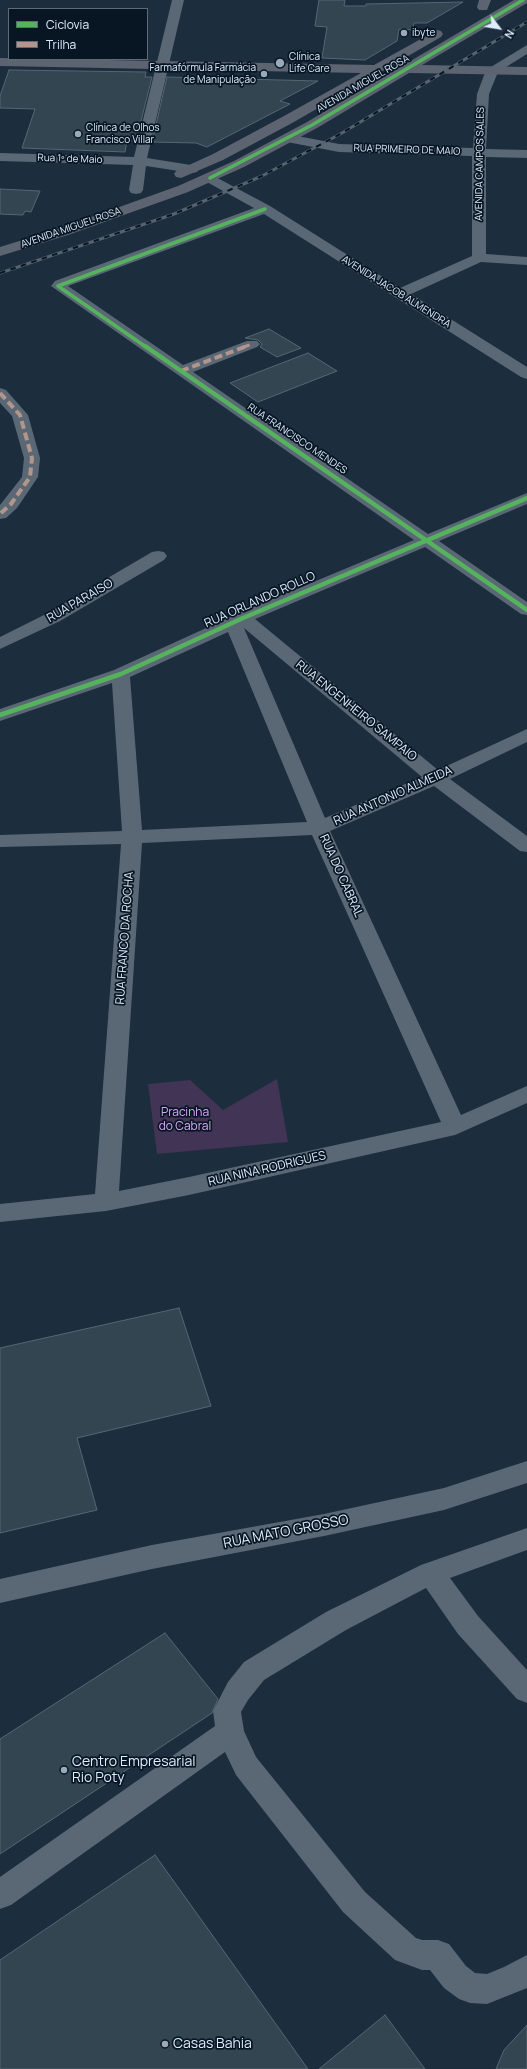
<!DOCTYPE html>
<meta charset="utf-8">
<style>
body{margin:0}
#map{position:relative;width:527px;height:2069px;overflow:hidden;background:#1c2d3e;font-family:Manrope,sans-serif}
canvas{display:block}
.legend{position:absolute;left:8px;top:8px;width:140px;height:52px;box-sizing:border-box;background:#081623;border:1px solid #5e6c7a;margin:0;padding:5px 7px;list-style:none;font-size:12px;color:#deedfd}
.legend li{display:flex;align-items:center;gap:8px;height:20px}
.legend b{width:20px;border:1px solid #5e6c7a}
.north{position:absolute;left:479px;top:8px;width:40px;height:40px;-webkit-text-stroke:3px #081623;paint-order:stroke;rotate:121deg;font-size:11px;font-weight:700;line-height:16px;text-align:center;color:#deedfd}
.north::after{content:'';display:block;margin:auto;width:14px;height:18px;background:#deedfd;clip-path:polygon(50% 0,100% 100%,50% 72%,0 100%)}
</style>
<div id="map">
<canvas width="527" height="2069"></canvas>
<ul class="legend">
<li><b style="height:5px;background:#56b35d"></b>Ciclovia</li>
<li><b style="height:5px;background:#b2968c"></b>Trilha</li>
</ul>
<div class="north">N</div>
</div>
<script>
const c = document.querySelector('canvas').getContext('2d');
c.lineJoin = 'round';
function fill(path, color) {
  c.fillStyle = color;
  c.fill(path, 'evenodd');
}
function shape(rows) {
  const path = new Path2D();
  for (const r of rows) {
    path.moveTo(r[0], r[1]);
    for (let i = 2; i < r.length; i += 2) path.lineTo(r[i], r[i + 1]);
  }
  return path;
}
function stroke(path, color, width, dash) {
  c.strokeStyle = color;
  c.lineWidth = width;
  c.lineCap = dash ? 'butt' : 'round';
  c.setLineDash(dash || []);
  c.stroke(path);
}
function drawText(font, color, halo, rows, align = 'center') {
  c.font = font + ' Manrope,sans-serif';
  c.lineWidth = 3.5;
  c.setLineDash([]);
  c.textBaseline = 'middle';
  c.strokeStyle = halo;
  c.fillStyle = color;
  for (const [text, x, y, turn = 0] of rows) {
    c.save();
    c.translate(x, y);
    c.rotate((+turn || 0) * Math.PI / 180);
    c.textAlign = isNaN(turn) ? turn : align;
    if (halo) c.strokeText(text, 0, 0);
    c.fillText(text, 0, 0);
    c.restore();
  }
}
fill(shape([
 [277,1079,288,1142,157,1154,148,1084,190,1080,223,1110]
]), '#423454');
const building = shape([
 [319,0,345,0,344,6,366,6,366,4,463,2,427,23,414,23,413,30,399,29,397,41,365,60,322,58,327,27,315,26,319,0],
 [9,70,146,72,145,77,152,77,136,141,127,141,125,152,22,148,35,109,0,108,0,96,9,70],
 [167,77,318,81,280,101,290,104,207,147,196,143,152,142,167,77],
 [0,189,40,191,31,212,25,211,23,215,0,214,0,189],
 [269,329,301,348,277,357,260,347,262,344,258,340,245,338,269,329],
 [308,353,337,371,258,402,230,383,308,353],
 [179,1308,211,1406,77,1438,97,1510,0,1533,0,1348,179,1308],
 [165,1633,218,1699,212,1713,0,1854,0,1739,165,1633],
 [155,1855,308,2069,0,2069,0,1960,155,1855],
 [385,2015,425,2069,319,2069,385,2015],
 [527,2025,527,2069,496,2069,504,2050,527,2025]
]);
fill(building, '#334551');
stroke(building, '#556773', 1);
fill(shape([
 [172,0,184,0,147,158,197,166,199,169,197,172,192,173,146,166,143,190,141,193,136,194,131,193,129,190,133,165,0,161,0,153,134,157,172,0],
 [527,45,527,54,498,72,489,94,486,149,527,150,527,158,486,157,486,254,527,257,527,265,481,262,411,294,527,367,527,379,521,377,264,214,68,286,183,365,247,341,257,341,260,344,257,347,193,372,428,534,527,493,527,504,439,541,527,602,527,615,521,614,425,547,255,619,438,770,527,729,527,742,450,779,527,836,527,852,520,851,434,786,330,831,461,1115,527,1086,527,1103,455,1135,189,1195,106,1211,0,1222,0,1204,95,1194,121,844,0,847,0,835,122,831,112,683,0,721,0,709,114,670,237,614,414,540,51,286,55,281,254,208,205,181,203,178,205,175,210,174,270,206,400,288,472,256,472,156,339,152,287,142,280,138,287,134,339,144,473,148,477,94,486,70,527,45],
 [244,628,422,777,325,818,244,628],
 [228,632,307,822,142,830,130,677,228,632],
 [312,835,441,1122,189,1177,119,1191,142,843,312,835],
 [0,388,6,390,28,415,40,458,38,477,17,508,6,518,0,519,0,505,22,477,24,458,12,416,0,403,0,388],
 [158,551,164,552,167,556,164,560,60,621,0,649,0,637,48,613,152,552,158,551],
 [527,1461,527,1483,444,1510,324,1536,152,1569,0,1603,0,1579,152,1545,324,1514,444,1488,527,1461],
 [527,1528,527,1550,450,1578,478,1616,527,1670,527,1703,517,1699,458,1634,426,1588,346,1630,264,1680,248,1700,241,1712,244,1731,256,1757,365,1892,416,1938,422,1940,438,1940,449,1944,466,1966,475,1973,487,1974,504,1967,527,1955,527,1988,487,2004,470,2003,459,1999,444,1988,430,1970,422,1970,395,1960,343,1912,236,1775,225,1752,11,1905,0,1909,0,1877,215,1726,213,1711,228,1682,244,1662,326,1612,421,1565,527,1528]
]), '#5a6875');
fill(shape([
 [479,0,491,0,487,10,479,10,477,7,479,0],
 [514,0,527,0,527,3,422,65,527,67,527,75,409,73,317,128,244,167,188,192,68,235,0,256,0,247,58,229,178,186,234,161,307,122,514,0],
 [437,30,441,31,443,34,441,37,294,122,223,160,181,178,176,177,174,174,176,171,213,154,284,116,361,73,0,66,0,58,374,65,437,30]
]), '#5c6471');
const rail = shape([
 [0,273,174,214,262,176,342,133,527,22]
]);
stroke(rail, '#55636f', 3);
stroke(rail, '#081623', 2, [5.5]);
stroke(shape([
 [244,347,252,344]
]), '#b2968c', 3, [6, 3]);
stroke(shape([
 [181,371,247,346],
 [0,393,20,415,32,458,30,477,11,504,0,514]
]), '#b2968c', 4, [8, 4]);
stroke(shape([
 [210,178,312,125,523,0],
 [146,347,58,286,265,209]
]), '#56b35d', 3.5);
stroke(shape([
 [145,346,527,610],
 [0,715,121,674,243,618,527,498]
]), '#56b35d', 4.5);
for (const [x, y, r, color] of [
 [404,33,4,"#9aaaba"],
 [280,63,5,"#9aaaba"],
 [264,74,4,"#9aaaba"],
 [78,134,4,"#9aaaba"],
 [64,1770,4,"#9aaaba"],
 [165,2044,4,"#9aaaba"]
]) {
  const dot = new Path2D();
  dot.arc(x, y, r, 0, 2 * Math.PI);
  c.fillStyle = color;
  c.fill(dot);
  stroke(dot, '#081623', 1.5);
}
drawText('10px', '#deedfd', '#081623', [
 ["ibyte",412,33],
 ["Clínica",289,57],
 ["Life Care",289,69],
 ["Farmafórmula Farmácia",256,68,"right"],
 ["de Manipulação",256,80,"right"],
 ["Clínica de Olhos",86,128],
 ["Francisco Villar",86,140]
], 'left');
drawText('10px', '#deedfd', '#081623', [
 ["AVENIDA MIGUEL ROSA",363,84,-30],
 ["RUA PRIMEIRO DE MAIO",407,150,2],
 ["Rua 1º de Maio",70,159,2],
 ["AVENIDA CAMPOS SALES",480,164,-89],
 ["AVENIDA MIGUEL ROSA",71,228,-19],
 ["AVENIDA JACOB ALMENDRA",396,292,32],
 ["RUA FRANCISCO MENDES",297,439,34]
]);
drawText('12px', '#deedfd', '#081623', [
 ["RUA ORLANDO ROLLO",260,600,-24],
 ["RUA PARAISO",80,601,-30],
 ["RUA ENGENHEIRO SAMPAIO",356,711,39],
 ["RUA ANTONIO ALMEIDA",393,796,-24],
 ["RUA DO CABRAL",341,876,66],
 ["RUA FRANCO DA ROCHA",125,938,-86],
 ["RUA NINA RODRIGUES",267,1169,-13]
]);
drawText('12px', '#d9acfb', '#081623', [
 ["Pracinha",185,1113],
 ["do Cabral",185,1127]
]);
drawText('14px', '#deedfd', '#081623', [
 ["RUA MATO GROSSO",286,1532,-11]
]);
drawText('14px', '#deedfd', '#081623', [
 ["Centro Empresarial",72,1762],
 ["Rio Poty",72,1778],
 ["Casas Bahia",173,2044]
], 'left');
</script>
